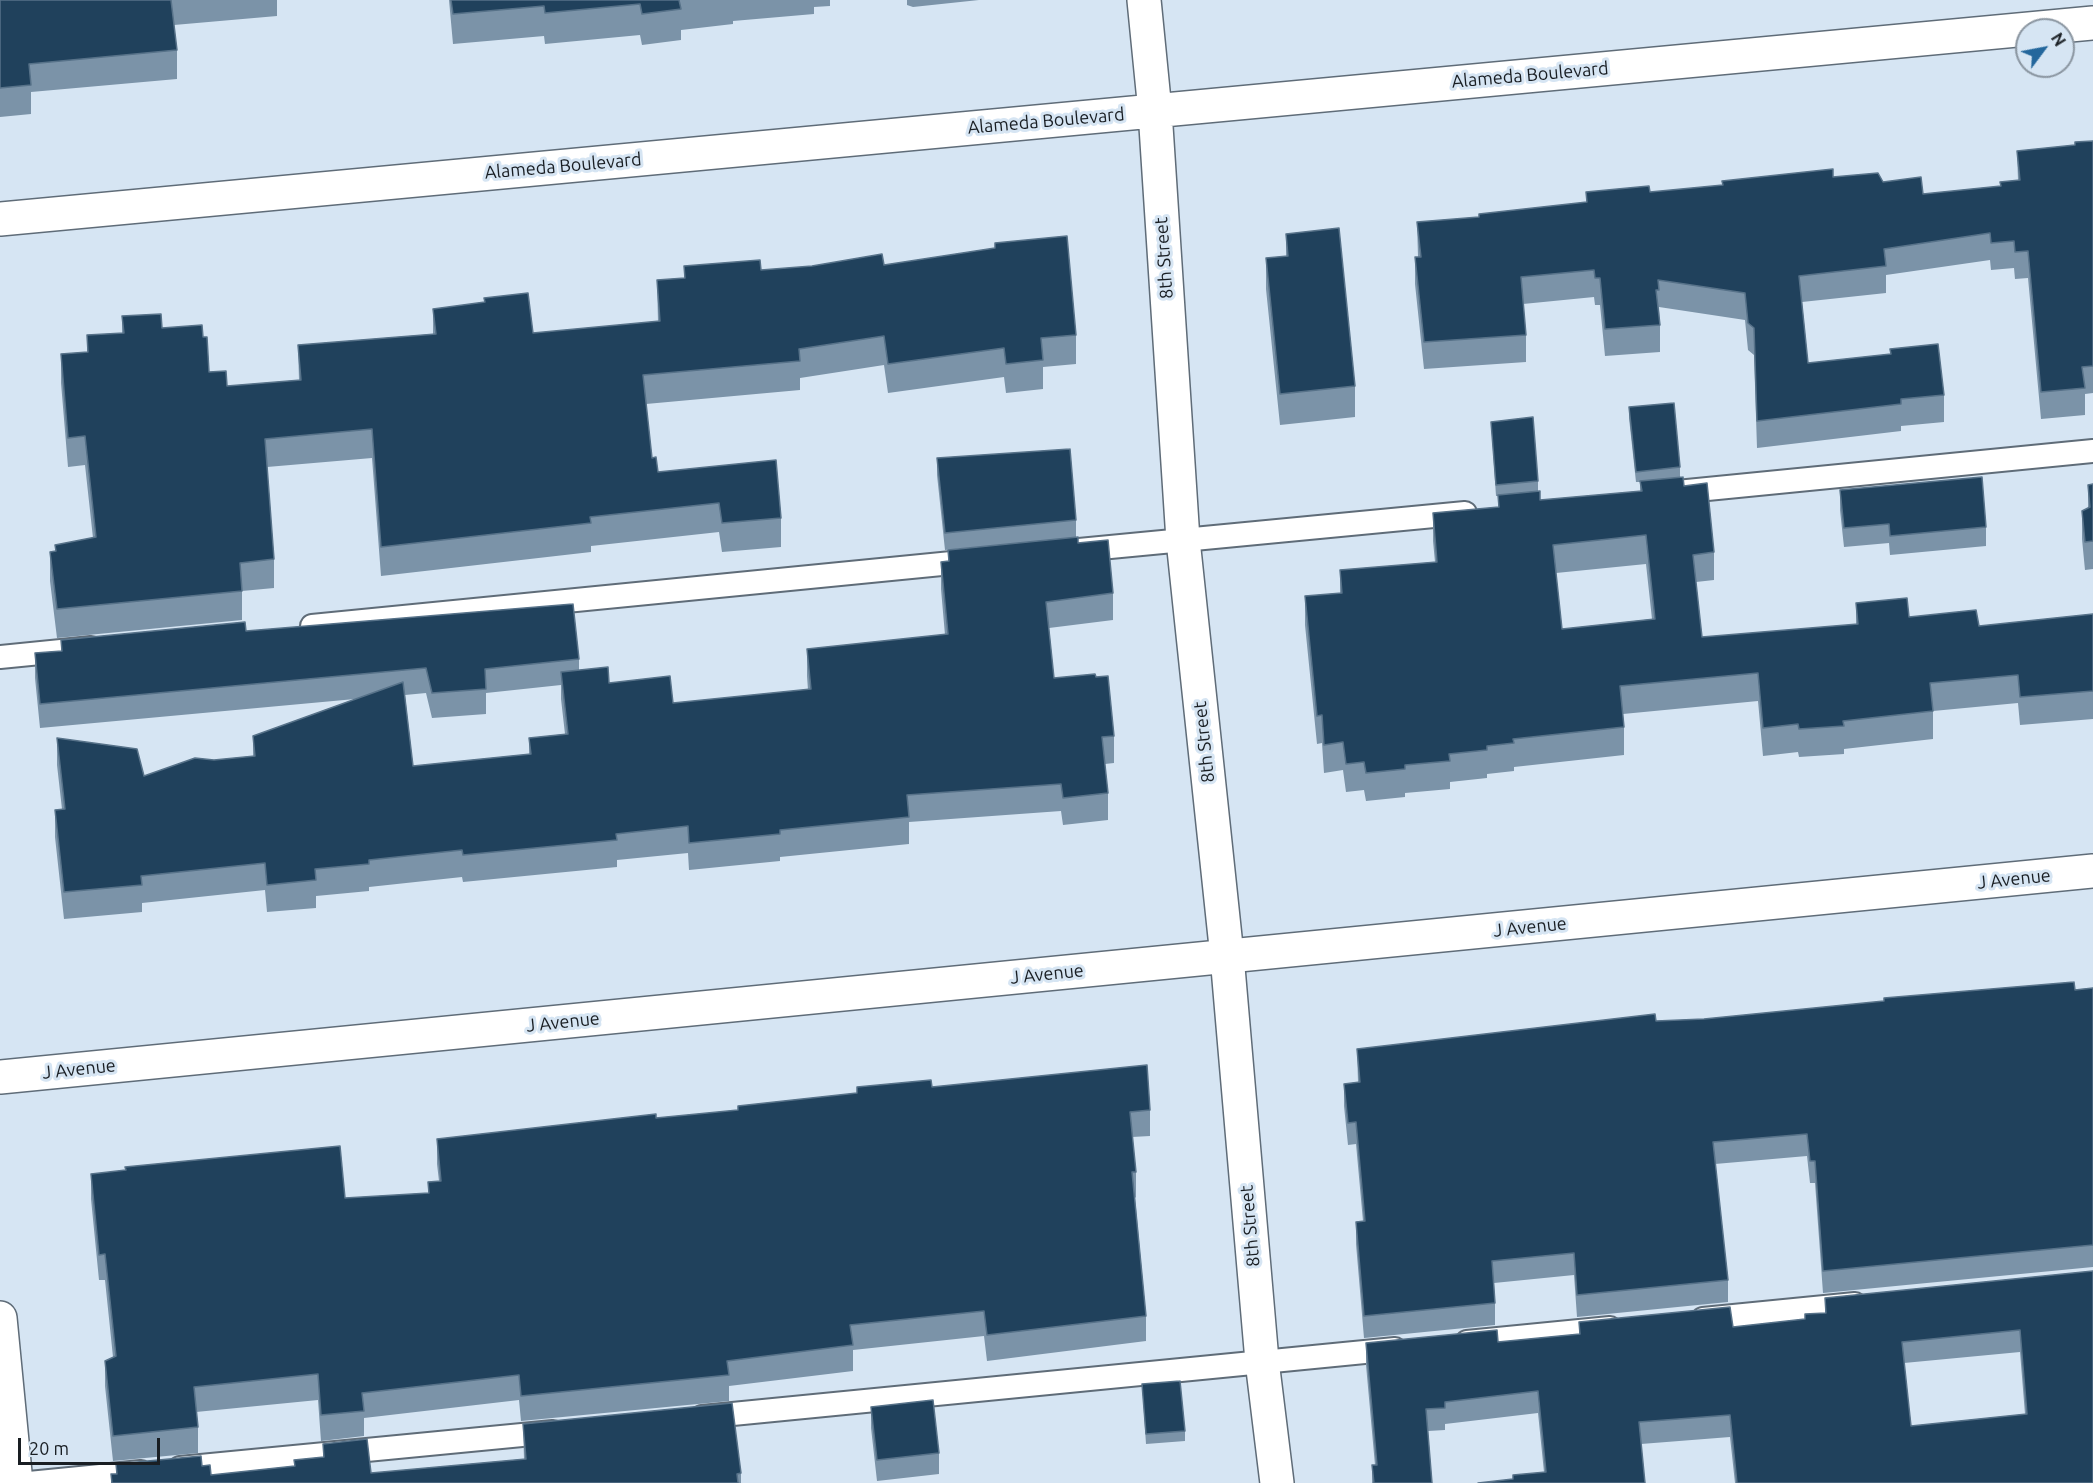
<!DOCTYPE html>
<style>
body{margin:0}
#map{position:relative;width:2093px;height:1483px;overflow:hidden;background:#d6e5f3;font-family:Ubuntu,sans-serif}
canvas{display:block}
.north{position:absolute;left:2015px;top:18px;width:60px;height:60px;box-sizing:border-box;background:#d6e5f3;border:2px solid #8a95a0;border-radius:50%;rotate:58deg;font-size:16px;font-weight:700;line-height:24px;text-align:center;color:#191e23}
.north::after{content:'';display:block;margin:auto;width:21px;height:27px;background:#24679c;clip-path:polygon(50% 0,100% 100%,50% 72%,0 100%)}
.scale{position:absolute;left:18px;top:1438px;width:142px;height:27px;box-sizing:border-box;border:3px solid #191e23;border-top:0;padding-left:8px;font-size:18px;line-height:21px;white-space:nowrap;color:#191e23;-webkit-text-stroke:4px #d6e5f3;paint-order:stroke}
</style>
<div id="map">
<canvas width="2093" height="1483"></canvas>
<div class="north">N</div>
<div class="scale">20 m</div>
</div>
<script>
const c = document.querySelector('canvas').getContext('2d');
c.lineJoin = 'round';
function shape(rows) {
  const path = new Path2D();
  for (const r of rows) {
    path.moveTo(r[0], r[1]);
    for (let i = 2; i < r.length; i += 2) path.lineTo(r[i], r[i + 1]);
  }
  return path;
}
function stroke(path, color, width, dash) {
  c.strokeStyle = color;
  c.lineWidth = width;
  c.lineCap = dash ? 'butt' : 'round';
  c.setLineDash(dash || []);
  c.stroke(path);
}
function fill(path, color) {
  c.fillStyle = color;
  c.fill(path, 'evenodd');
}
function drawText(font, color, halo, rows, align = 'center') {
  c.font = font + ' Ubuntu,sans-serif';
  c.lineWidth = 6;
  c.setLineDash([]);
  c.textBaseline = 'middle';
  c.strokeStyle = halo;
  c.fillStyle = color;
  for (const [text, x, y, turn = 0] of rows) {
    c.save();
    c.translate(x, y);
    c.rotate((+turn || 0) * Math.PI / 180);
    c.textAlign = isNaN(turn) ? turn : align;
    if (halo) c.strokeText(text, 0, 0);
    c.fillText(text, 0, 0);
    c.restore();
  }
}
const lane = shape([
 [1677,492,2093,451],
 [1079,550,1465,513],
 [312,626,972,561],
 [0,657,91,648],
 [1703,1319,1855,1304],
 [1467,1342,1610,1328],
 [702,1417,1395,1349],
 [180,1468,553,1432],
 [29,1483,141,1472]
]);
const street = shape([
 [0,1077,2093,871],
 [0,1318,16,1483]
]);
const secondary = shape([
 [1144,0,1155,111,1183,540,1227,956,1262,1361,1277,1483],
 [0,219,2093,23]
]);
stroke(lane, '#5f6c78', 26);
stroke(street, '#5f6c78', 36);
stroke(secondary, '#5f6c78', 36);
stroke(lane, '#fff', 22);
stroke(street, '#fff', 33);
stroke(secondary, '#fff', 33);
fill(shape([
 [0,0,277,0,277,16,174,25,177,50,177,79,31,92,31,114,0,117],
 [449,0,830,0,830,6,814,7,814,14,733,21,733,24,681,30,681,40,642,45,640,35,545,44,544,36,453,44],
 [907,0,979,0,913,7,907,5],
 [2093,141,2093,393,2085,394,2085,415,2041,419,2028,278,2015,279,2014,268,1991,270,1990,260,1886,275,1886,293,1802,302,1808,363,1890,354,1890,349,1944,395,1944,422,1901,426,1901,431,1757,448,1754,355,1748,350,1745,320,1659,307,1660,325,1660,352,1605,356,1600,305,1595,305,1594,297,1523,304,1526,335,1526,362,1424,369,1415,284,1415,257,1418,257,1417,222,1479,217,1586,202,1586,192,1650,192,1833,177,1883,182,1923,194,2000,186,2000,182,2018,180,2017,151,2075,145],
 [1286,234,1355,386,1355,417,1280,425,1266,289,1266,258,1286,256],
 [995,243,1076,335,1076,364,1043,367,1043,389,1006,393,1004,377,888,393,884,365,800,378,800,390,646,404,652,458,658,472,781,518,781,547,722,552,719,532,591,546,591,552,381,576,372,458,267,467,274,559,274,588,242,591,242,620,57,638,50,581,50,552,55,551,55,545,93,538,85,465,68,467,61,383,61,354,87,352,87,335,122,333,122,316,162,328,203,337,209,372,227,386,299,380,298,345,433,334,433,309,484,303,484,298,533,333,658,322,657,280,684,278,684,266,761,270,884,265,995,248],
 [1629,407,1680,467,1680,477,1684,486,1714,552,1714,580,1696,582,1702,637,1856,625,1856,603,1909,617,1979,626,2093,614,2093,719,2020,725,2018,703,1933,711,1933,739,1844,749,1844,754,1799,757,1798,752,1763,756,1758,701,1623,714,1624,727,1624,755,1514,767,1514,771,1487,774,1487,778,1450,782,1450,789,1405,793,1405,797,1366,801,1364,790,1346,792,1343,770,1324,773,1322,743,1317,744,1305,625,1305,596,1340,593,1340,570,1435,562,1433,541,1433,513,1498,507,1498,496,1496,496,1491,422,1538,481,1538,491,1540,500,1640,491,1640,482,1636,482,1629,418],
 [1646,564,1652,619,1562,629,1556,573],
 [937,458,1076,520,1076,538,945,550,937,475],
 [2093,484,2093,569,2085,570,2082,539,2082,511,2088,508,2088,485],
 [1840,490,1986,527,1986,546,1890,555,1889,543,1844,547,1840,510],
 [1078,543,1113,593,1113,620,1049,628,1054,678,1096,677,1114,736,1114,763,1105,764,1108,793,1108,820,1063,825,1061,811,909,822,909,844,780,857,780,861,689,870,688,853,617,860,617,867,463,882,462,877,369,887,369,891,316,896,316,908,267,912,265,890,142,903,142,912,64,919,55,837,55,810,62,809,57,765,57,738,144,776,214,760,253,756,253,736,355,699,40,728,35,678,35,653,61,651,61,640,246,631,579,659,579,670,609,683,673,703,808,690,807,676,807,649,945,635,941,589,941,562,948,561,948,550],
 [561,685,561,699,565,734,529,738,529,754,413,766,405,695,426,693,432,718,486,714,486,693],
 [2093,988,2093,1267,1823,1293,1815,1183,1810,1183,1807,1156,1715,1164,1728,1280,1728,1302,1577,1317,1574,1275,1494,1283,1495,1303,1495,1325,1364,1338,1356,1244,1356,1222,1363,1221,1356,1144,1348,1145,1344,1106,1344,1084,1358,1082,1357,1049,1656,1021,1704,1019],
 [857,1087,932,1087,1150,1110,1150,1136,1132,1137,1136,1172,1136,1198,1135,1197,1146,1316,1146,1341,987,1361,984,1336,853,1350,853,1371,729,1386,729,1401,521,1421,519,1400,364,1418,364,1436,321,1441,318,1400,196,1412,198,1427,198,1453,113,1461,105,1386,105,1361,113,1357,105,1280,99,1280,91,1199,91,1174,345,1198,428,1193,428,1182,439,1181,437,1164,437,1139,738,1110,738,1106,857,1093],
 [2093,1271,2093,1483,1735,1483,1730,1437,1641,1444,1645,1483,1513,1479,1544,1472,1538,1413,1445,1424,1445,1430,1428,1431,1432,1483,1372,1483,1372,1465,1375,1465,1366,1365,1366,1343,1498,1342,1579,1334,1579,1322,1733,1327,1805,1319,1825,1313,1825,1298],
 [2020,1352,2025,1414,1911,1426,1904,1363],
 [1142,1384,1185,1431,1185,1441,1146,1444],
 [871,1407,939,1453,939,1474,877,1481,871,1428],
 [523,1424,741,1473,741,1483,111,1483,111,1474,116,1474,116,1464,202,1466,211,1475,294,1466,294,1460,323,1457,323,1444,371,1473,524,1459]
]), '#7b93a8');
const building = shape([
 [0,0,171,0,177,50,29,64,31,85,0,88,0,0],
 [451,0,679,0,681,9,642,14,640,4,545,13,544,6,453,14,451,0],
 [2093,141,2093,366,2082,367,2085,388,2041,392,2028,251,2015,252,2014,241,1991,243,1990,233,1884,249,1886,266,1799,276,1808,363,1891,354,1890,349,1938,344,1944,395,1901,399,1901,404,1757,421,1754,328,1748,323,1745,293,1658,280,1659,290,1656,290,1660,325,1605,329,1600,278,1595,278,1594,270,1521,277,1526,335,1424,342,1415,257,1421,257,1417,222,1479,217,1479,214,1587,202,1586,192,1649,186,1650,192,1723,185,1722,181,1833,169,1833,177,1878,173,1883,182,1921,177,1923,194,2001,186,2000,182,2020,180,2017,151,2075,145,2075,142,2093,141],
 [1339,228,1355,386,1280,394,1266,258,1288,256,1286,234,1339,228],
 [1067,236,1076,335,1041,338,1043,360,1006,364,1004,348,888,364,884,336,799,349,800,361,643,375,652,458,656,457,658,472,776,460,781,518,722,523,719,503,590,517,591,523,381,547,372,429,265,439,274,559,240,563,242,591,57,609,50,552,56,551,55,545,96,537,85,436,68,438,61,354,88,352,87,335,124,333,122,316,161,314,162,328,202,325,203,337,207,337,209,372,226,371,227,386,301,380,298,345,436,334,433,309,485,302,484,298,528,293,533,333,660,321,657,280,685,278,684,266,760,260,761,270,812,266,882,254,884,265,995,248,995,243,1067,236],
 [1674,403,1680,467,1636,472,1629,407,1674,403],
 [1533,417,1538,481,1496,485,1491,422,1533,417],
 [1070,449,1076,520,945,533,937,458,1070,449],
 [1683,477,1684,486,1707,483,1714,552,1693,555,1702,637,1858,624,1856,603,1907,598,1909,617,1976,610,1979,626,2093,614,2093,691,2020,697,2018,675,1930,683,1933,711,1843,721,1844,726,1799,729,1798,724,1763,728,1758,673,1620,686,1624,727,1513,739,1514,743,1487,746,1487,750,1449,754,1450,761,1405,765,1405,769,1366,773,1364,762,1346,764,1343,742,1324,745,1322,715,1317,716,1305,596,1342,593,1340,570,1437,562,1433,513,1499,507,1498,495,1540,491,1540,500,1642,491,1640,481,1683,477],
 [1646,535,1655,619,1562,629,1553,545,1646,535],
 [1982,477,1986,527,1890,536,1889,524,1844,528,1840,490,1982,477],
 [2093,484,2093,541,2085,542,2082,511,2090,507,2088,485,2093,484],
 [1078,537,1078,543,1108,540,1113,593,1046,602,1054,678,1095,674,1096,677,1108,676,1114,736,1102,737,1108,793,1063,798,1061,784,907,795,909,817,780,830,780,834,689,843,688,826,616,834,617,840,463,855,462,850,369,860,369,864,315,869,316,880,267,885,265,863,141,876,142,885,64,892,55,810,65,809,57,738,137,749,144,776,195,758,214,760,255,756,253,736,403,682,413,766,531,754,529,738,568,734,561,672,608,667,609,683,670,676,673,703,811,689,807,649,948,634,941,562,949,561,948,550,1078,537],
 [573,604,579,659,485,669,486,689,432,693,426,668,40,704,35,653,62,651,61,640,245,622,246,631,573,604],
 [2074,982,2075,990,2093,988,2093,1245,1823,1271,1815,1161,1810,1161,1807,1134,1713,1142,1728,1280,1577,1295,1574,1253,1492,1261,1495,1303,1364,1316,1356,1222,1365,1221,1356,1122,1348,1123,1344,1084,1360,1082,1357,1049,1655,1014,1656,1021,1704,1019,1884,1001,1884,998,2074,982],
 [1147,1065,1150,1110,1130,1112,1136,1172,1132,1172,1146,1316,987,1335,984,1311,850,1325,853,1345,727,1361,729,1375,521,1396,519,1375,362,1393,364,1411,321,1415,318,1374,194,1387,198,1427,113,1436,105,1361,116,1356,105,1254,99,1255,91,1174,126,1170,125,1167,340,1146,345,1198,429,1193,428,1182,441,1181,437,1139,656,1114,656,1118,738,1110,738,1106,857,1093,857,1087,931,1080,932,1087,1147,1065],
 [2093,1271,2093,1483,1737,1483,1730,1415,1639,1422,1645,1483,1478,1483,1513,1479,1513,1475,1546,1472,1538,1391,1445,1402,1445,1408,1426,1409,1432,1483,1374,1483,1372,1465,1377,1465,1366,1343,1497,1330,1498,1342,1580,1334,1579,1322,1730,1307,1733,1327,1805,1319,1805,1314,1826,1313,1825,1298,2093,1271],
 [2020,1330,2027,1414,1911,1426,1902,1342,2020,1330],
 [1180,1381,1185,1431,1146,1434,1142,1384,1180,1381],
 [933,1400,939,1453,877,1460,871,1407,933,1400],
 [732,1403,741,1473,737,1474,738,1483,112,1483,111,1474,117,1474,116,1464,201,1456,202,1466,210,1465,211,1475,295,1466,294,1460,324,1457,323,1444,367,1439,371,1473,526,1459,523,1424,732,1403]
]);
fill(building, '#20415c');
stroke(building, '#577289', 1.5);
drawText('18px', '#191e23', '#d6e5f3', [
 ["Alameda Boulevard",1530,75,-5],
 ["Alameda Boulevard",1046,121,-5],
 ["Alameda Boulevard",563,166,-5],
 ["8th Street",1164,258,-94],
 ["8th Street",1204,742,-96],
 ["J Avenue",2014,879,-6],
 ["J Avenue",1530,927,-6],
 ["J Avenue",1047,974,-6],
 ["J Avenue",563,1022,-6],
 ["J Avenue",79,1069,-6],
 ["8th Street",1250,1226,-95]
]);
</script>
